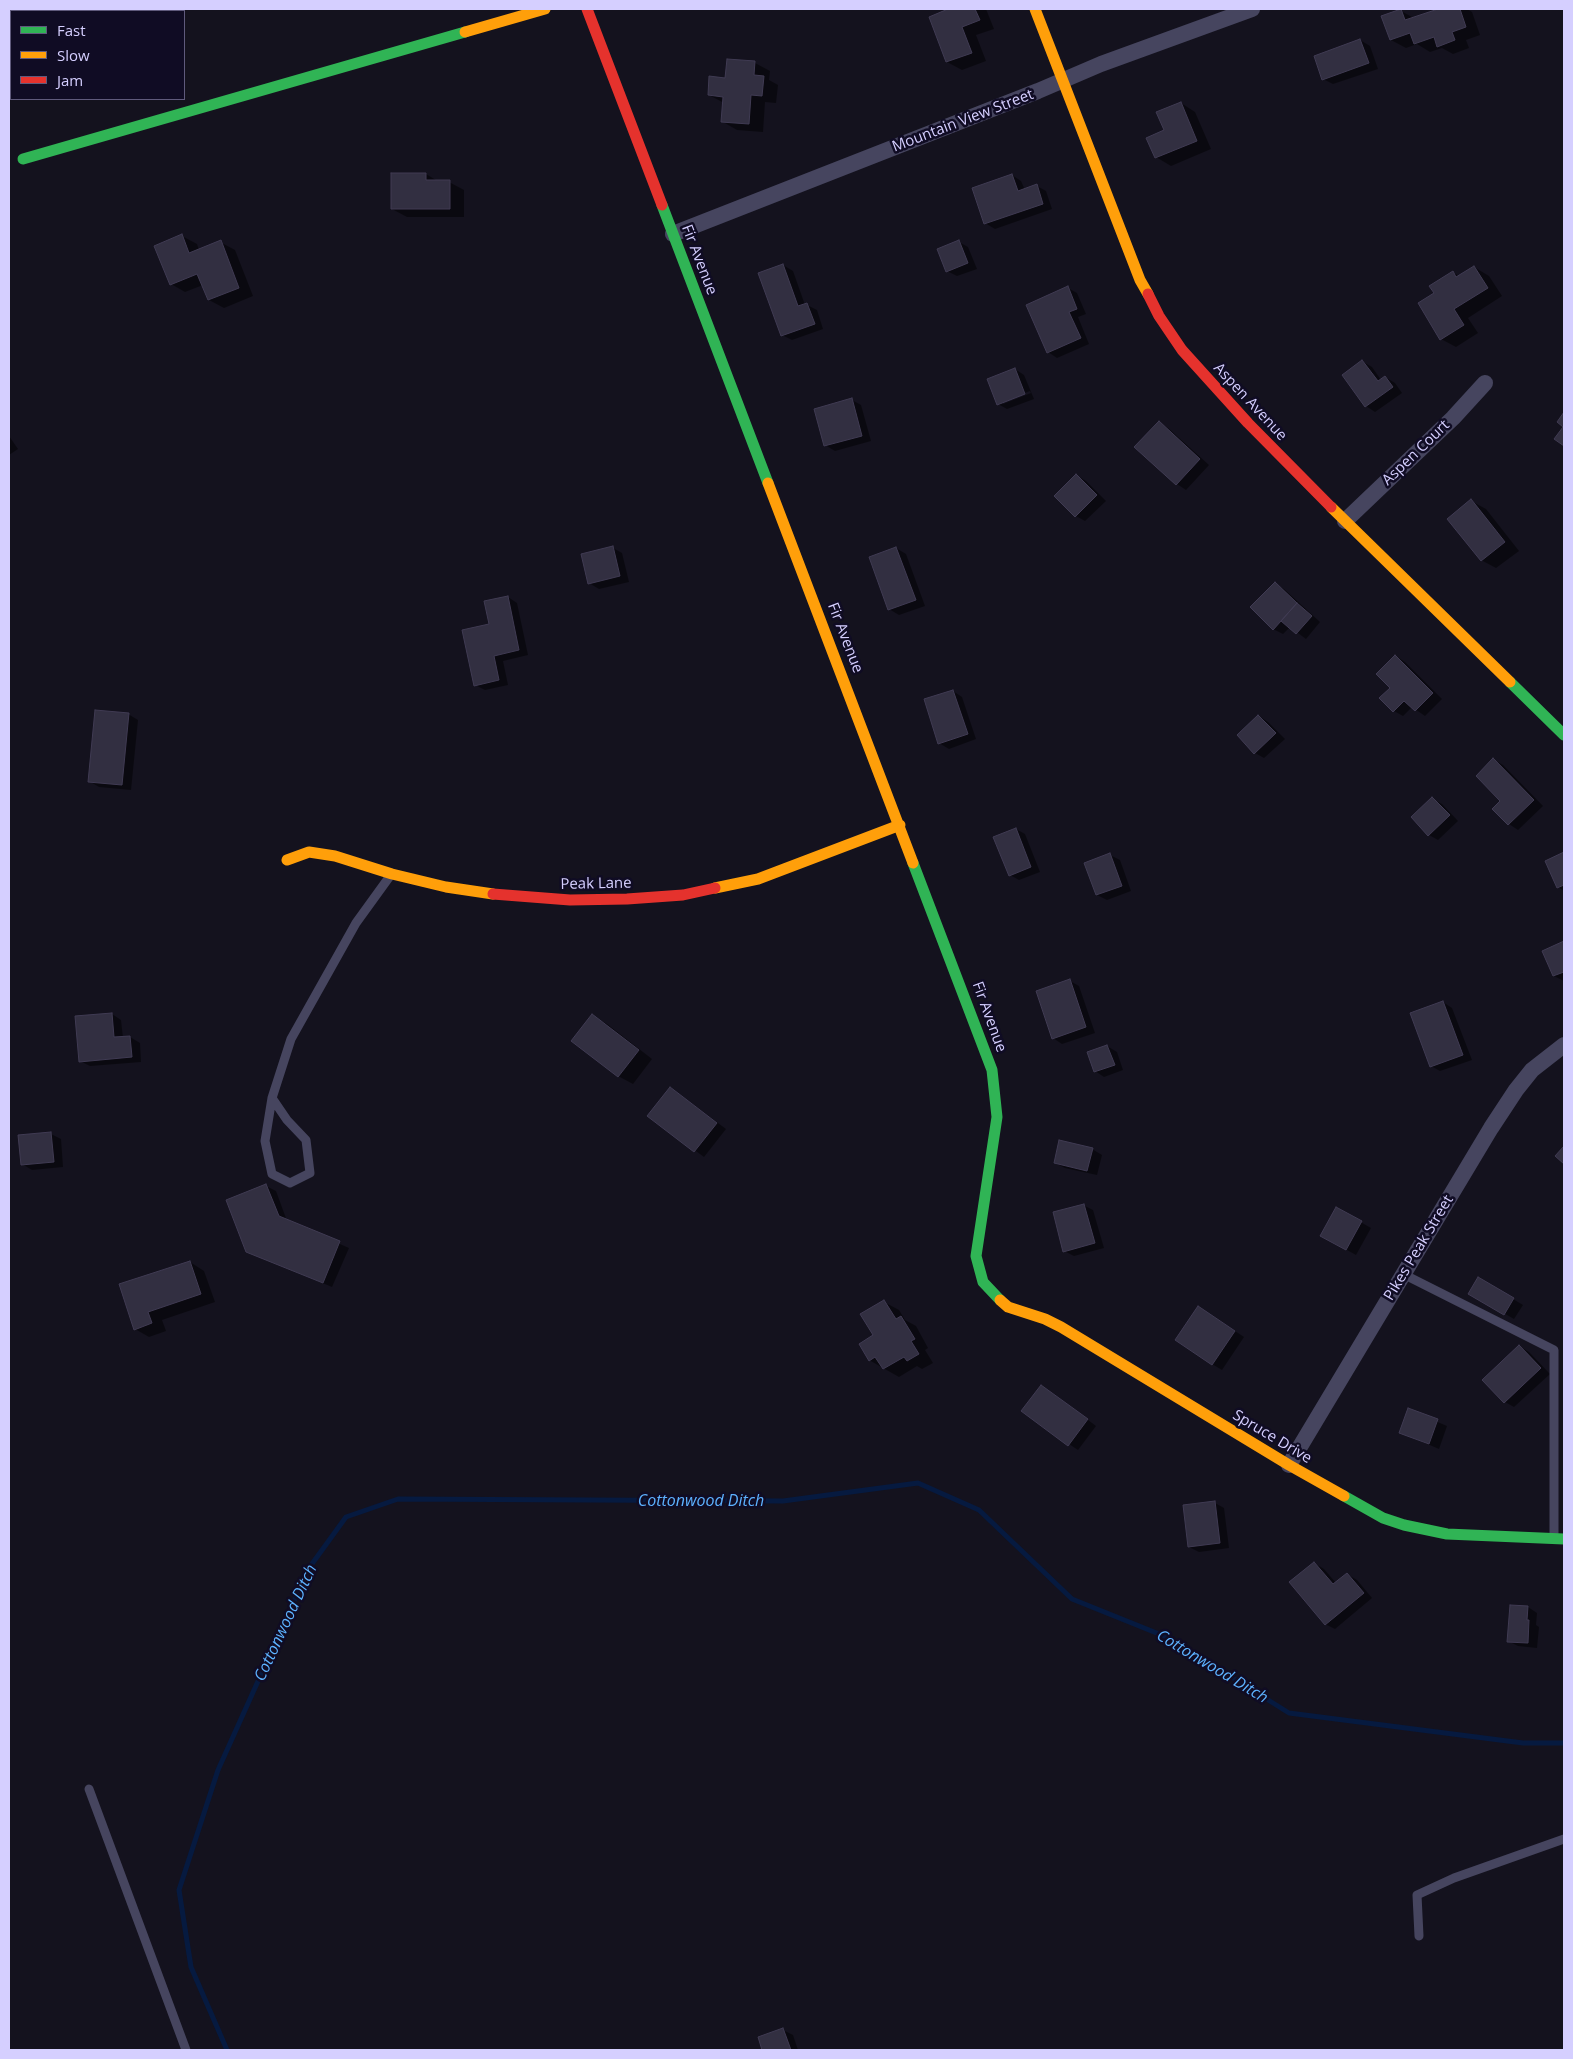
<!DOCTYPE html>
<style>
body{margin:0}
#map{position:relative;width:1573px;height:2059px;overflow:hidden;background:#14121e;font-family:"Open Sans",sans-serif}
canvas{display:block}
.frame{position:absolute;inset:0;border:10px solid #d5cfff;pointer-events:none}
.legend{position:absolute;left:10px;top:10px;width:175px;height:90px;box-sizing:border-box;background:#100c24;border:1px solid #5f5a7c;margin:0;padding:6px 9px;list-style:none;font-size:15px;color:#d5cfff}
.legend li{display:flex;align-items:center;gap:10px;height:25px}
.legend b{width:25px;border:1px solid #5f5a7c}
</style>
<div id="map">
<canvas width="1573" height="2059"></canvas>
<div class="frame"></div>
<ul class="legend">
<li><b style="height:6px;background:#30b455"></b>Fast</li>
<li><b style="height:6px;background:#ff9f0a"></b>Slow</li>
<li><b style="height:6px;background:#e5322d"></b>Jam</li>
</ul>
</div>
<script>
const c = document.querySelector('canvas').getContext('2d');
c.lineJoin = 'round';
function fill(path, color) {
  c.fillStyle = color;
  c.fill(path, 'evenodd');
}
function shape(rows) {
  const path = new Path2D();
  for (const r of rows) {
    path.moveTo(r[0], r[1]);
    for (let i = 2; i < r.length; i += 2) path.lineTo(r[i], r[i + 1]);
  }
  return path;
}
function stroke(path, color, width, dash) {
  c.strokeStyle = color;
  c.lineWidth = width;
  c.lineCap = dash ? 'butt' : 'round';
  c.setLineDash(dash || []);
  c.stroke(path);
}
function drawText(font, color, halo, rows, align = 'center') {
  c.font = font + ' "Open Sans",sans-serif';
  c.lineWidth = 5;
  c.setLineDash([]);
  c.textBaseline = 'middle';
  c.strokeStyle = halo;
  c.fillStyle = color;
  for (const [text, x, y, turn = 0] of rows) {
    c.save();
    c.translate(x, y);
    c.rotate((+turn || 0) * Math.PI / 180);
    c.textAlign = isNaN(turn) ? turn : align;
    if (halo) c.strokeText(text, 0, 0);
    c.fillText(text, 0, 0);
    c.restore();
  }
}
fill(shape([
 [73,9,117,9,115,11,70,11],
 [952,9,986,9,994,29,976,35,986,61,962,70,947,62,930,17],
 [1441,9,1467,9,1472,12,1480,35,1466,40,1469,48,1453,54,1442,48,1430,52,1417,44,1406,48,1391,40,1401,11,1414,18],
 [1360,40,1370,46,1378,69,1333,84,1323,79],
 [728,60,755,63,770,71,769,80,778,85,776,103,765,102,763,132,737,130,723,122,724,103,709,95,726,79],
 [1181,103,1195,112,1211,149,1171,166,1156,157],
 [426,174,439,182,449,182,464,190,464,217,407,217,392,209],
 [1012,175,1021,181,1025,190,1037,186,1046,191,1052,209,995,229,985,223],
 [182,236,197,244,199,250,220,242,235,250,253,296,224,308,209,300,203,285,185,292,171,284],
 [959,242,968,247,977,269,957,276,947,271],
 [783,265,793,271,805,305,807,305,817,310,823,329,792,340,782,335],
 [1474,267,1489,276,1502,296,1468,318,1478,333,1456,347,1441,339,1436,293,1453,272,1460,277],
 [1068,288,1077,293,1086,314,1078,317,1089,344,1057,358,1048,352],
 [1363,362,1372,367,1381,380,1385,377,1395,383,1402,393,1375,412,1366,406,1343,376],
 [1015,369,1024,375,1034,399,1007,409,998,404],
 [1030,391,1031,393,1003,404,1003,401],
 [852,400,861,405,871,441,835,451,825,445],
 [1159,422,1168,428,1209,465,1186,490,1177,484,1136,447],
 [9,436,18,449,9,455],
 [1076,475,1086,481,1106,501,1085,521,1076,516],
 [1471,501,1486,509,1519,551,1496,568,1481,560],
 [613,548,622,553,629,582,599,589,589,583],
 [896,548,906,554,925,606,899,615,889,609],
 [1275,584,1284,589,1320,622,1306,639,1290,627,1283,634,1273,629],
 [508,597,517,603,528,655,503,661,508,685,485,690,475,685,491,625],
 [1396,656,1405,662,1442,699,1425,716,1412,707,1403,716,1394,711,1391,688],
 [953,691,962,697,976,739,949,749,939,743],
 [128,714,138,720,131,790,99,787,89,781],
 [1259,716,1268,722,1285,739,1264,758,1255,753],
 [1494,760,1503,765,1543,806,1518,830,1509,824],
 [1432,799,1442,804,1458,821,1438,840,1429,835],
 [1016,829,1025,834,1040,872,1019,880,1010,875],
 [1564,853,1564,891,1558,887,1546,861],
 [1110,855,1120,860,1131,891,1107,900,1097,895,1086,864],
 [1564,943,1564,981,1554,976,1544,951],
 [1070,981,1079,986,1095,1033,1062,1044,1053,1038],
 [1443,1002,1452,1008,1472,1060,1440,1071,1431,1066],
 [112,1014,121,1020,123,1038,130,1037,140,1043,141,1062,90,1066,80,1061],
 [592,1016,607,1024,652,1059,633,1084,618,1076],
 [1107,1046,1117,1052,1123,1070,1104,1077,1095,1071],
 [671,1088,726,1129,704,1157,649,1116],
 [51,1134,61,1139,63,1167,32,1170,22,1164],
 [1092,1149,1102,1155,1097,1175,1065,1168,1055,1163],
 [266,1186,276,1191,287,1221,349,1248,332,1287,247,1251],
 [1083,1205,1093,1210,1104,1248,1074,1256,1064,1251],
 [1336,1208,1371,1228,1356,1255,1322,1236],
 [190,1262,204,1271,215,1302,162,1320,166,1331,149,1337,135,1329,120,1285],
 [1478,1278,1523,1305,1514,1319,1469,1293],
 [884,1302,899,1310,905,1320,916,1326,928,1348,925,1350,933,1363,922,1369,917,1366,899,1377,869,1360],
 [1208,1313,1244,1337,1222,1370,1212,1364],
 [1519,1346,1529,1352,1550,1374,1514,1407,1505,1402],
 [1051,1392,1096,1426,1078,1450,1069,1444],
 [1409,1410,1447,1426,1439,1449,1400,1432],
 [1215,1503,1224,1508,1229,1548,1199,1552,1189,1547],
 [1314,1563,1324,1569,1336,1583,1347,1574,1357,1580,1372,1598,1335,1629,1325,1624],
 [1528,1607,1537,1613,1536,1625,1539,1627,1537,1648,1518,1646,1508,1641],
 [783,2030,793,2035,798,2050,764,2050,759,2038]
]), '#0007');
stroke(shape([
 [227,2050,191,1967,179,1890,218,1770,309,1568,346,1517,398,1499,783,1501,918,1483,979,1510,1072,1599,1169,1638,1289,1713,1523,1743,1564,1743]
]), '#061a40', 5);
const building = shape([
 [71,9,95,9,92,11,69,11,71,9],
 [948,9,975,9,980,20,962,27,972,53,946,62,929,17,948,9],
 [1401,9,1405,20,1438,9,1460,9,1466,27,1452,32,1455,40,1437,47,1434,37,1414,44,1410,33,1390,40,1381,16,1401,9],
 [1360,39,1369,63,1322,80,1314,56,1360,39],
 [727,59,755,61,754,75,764,76,762,96,751,95,749,124,721,122,723,97,708,95,709,76,725,78,727,59],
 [1181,102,1197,141,1155,158,1146,138,1164,130,1156,112,1181,102],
 [391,173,426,173,426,180,450,180,450,209,391,209,391,173],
 [1012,174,1018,191,1037,184,1043,204,984,224,972,188,1012,174],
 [182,234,189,253,221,240,239,288,208,300,197,274,170,285,154,246,182,234],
 [959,240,968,263,946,272,937,249,959,240],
 [783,264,798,306,807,303,815,324,781,336,758,273,783,264],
 [1474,266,1488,288,1454,309,1464,325,1440,340,1418,303,1434,293,1429,286,1453,271,1456,277,1474,266],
 [1068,286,1077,309,1069,312,1081,338,1047,353,1026,305,1068,286],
 [1362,360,1378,381,1385,376,1393,387,1365,407,1342,375,1362,360],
 [1015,368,1025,394,997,405,987,379,1015,368],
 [852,398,862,436,824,446,814,409,852,398],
 [1564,412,1564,446,1554,439,1563,427,1557,422,1564,412],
 [1159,421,1200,459,1176,485,1134,447,1159,421],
 [1076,474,1097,495,1075,517,1054,496,1076,474],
 [1471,499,1505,542,1481,561,1447,519,1471,499],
 [613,546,620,576,588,584,581,554,613,546],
 [896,547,916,600,888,610,869,557,896,547],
 [1275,582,1297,603,1273,630,1250,607,1275,582],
 [508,596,519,650,494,656,499,680,474,686,462,630,489,624,484,601,508,596],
 [1297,603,1312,616,1296,634,1281,621,1297,603],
 [1395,655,1433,693,1415,711,1404,701,1393,712,1379,698,1390,688,1376,674,1395,655],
 [953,690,968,734,938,744,924,699,953,690],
 [95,710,129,713,122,785,88,782,95,710],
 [1258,715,1276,733,1254,754,1237,735,1258,715],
 [1493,758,1534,800,1508,825,1492,809,1500,801,1476,776,1493,758],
 [1432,797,1450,815,1428,836,1411,817,1432,797],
 [1016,828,1031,867,1009,876,993,837,1016,828],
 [1564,852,1564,885,1557,888,1545,861,1564,852],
 [1110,853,1122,886,1096,895,1084,863,1110,853],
 [1564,941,1564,972,1553,976,1542,951,1564,941],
 [1070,979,1086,1027,1052,1039,1036,991,1070,979],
 [1443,1001,1463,1055,1430,1067,1410,1013,1443,1001],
 [112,1013,114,1037,130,1036,132,1057,79,1062,75,1016,112,1013],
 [592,1014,639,1050,618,1077,571,1041,592,1014],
 [1107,1045,1115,1065,1094,1072,1087,1052,1107,1045],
 [670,1087,717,1123,694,1152,647,1116,670,1087],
 [51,1132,54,1162,21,1165,18,1135,51,1132],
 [1059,1140,1093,1148,1087,1171,1054,1163,1059,1140],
 [1564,1146,1564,1164,1555,1156,1564,1146],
 [266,1184,279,1216,340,1241,323,1283,246,1252,226,1200,266,1184],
 [1084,1204,1095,1243,1063,1252,1053,1212,1084,1204],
 [1336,1207,1362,1221,1346,1250,1320,1236,1336,1207],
 [190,1261,201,1294,148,1312,152,1323,134,1330,119,1284,190,1261],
 [1478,1277,1514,1298,1504,1315,1468,1294,1478,1277],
 [884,1300,896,1319,901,1316,915,1339,911,1341,919,1354,907,1361,904,1357,883,1369,875,1357,869,1361,859,1344,873,1335,860,1314,884,1300],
 [1198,1306,1235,1331,1212,1365,1175,1340,1198,1306],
 [1519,1345,1541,1368,1504,1403,1482,1380,1519,1345],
 [1041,1385,1088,1419,1068,1446,1021,1411,1041,1385],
 [1408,1408,1438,1419,1429,1444,1399,1433,1408,1408],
 [1215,1501,1220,1543,1188,1547,1183,1505,1215,1501],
 [1314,1562,1333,1584,1347,1573,1364,1593,1325,1625,1289,1582,1314,1562],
 [1510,1605,1528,1606,1527,1620,1529,1620,1528,1643,1507,1642,1510,1605],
 [783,2028,791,2050,762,2050,758,2037,783,2028]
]);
fill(building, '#322f41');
stroke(building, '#403b53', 1);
stroke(shape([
 [272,1098,287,1120,306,1140,310,1173,290,1183,272,1174,265,1141,272,1098,291,1039,356,923,390,876],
 [1403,1274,1554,1350,1554,1538],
 [89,1789,186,2050],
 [1419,1936,1417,1895,1454,1878,1564,1839]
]), '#46455f', 9);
stroke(shape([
 [673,234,1038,91,1101,64,1252,9],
 [1345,521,1453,418,1485,383],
 [1289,1465,1491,1128,1516,1090,1532,1070,1564,1045]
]), '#46455f', 16);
stroke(shape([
 [23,159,465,32],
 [662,205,768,483],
 [1510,682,1564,735],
 [913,863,992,1070,997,1117,976,1256,983,1282,1000,1300],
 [1344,1496,1383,1518,1404,1525,1447,1534,1564,1539]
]), '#30b455', 11);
stroke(shape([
 [1035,9,1140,280,1148,294],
 [465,32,545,9],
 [768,483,913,863],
 [1331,507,1510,682],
 [287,860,309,852,335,856,392,874,446,887,493,894],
 [715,888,758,879,900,825],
 [1000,1300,1008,1307,1045,1319,1061,1327,1289,1465,1344,1496]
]), '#ff9f0a', 11);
stroke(shape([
 [587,9,662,205],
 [1148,294,1159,316,1182,350,1248,423,1331,507],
 [493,894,570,900,627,899,683,895,715,888]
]), '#e5322d', 11);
drawText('15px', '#d5cfff', '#100c24', [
 ["Mountain View Street",963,121,-21],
 ["Fir Avenue",699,260,69],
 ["Aspen Avenue",1250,402,47],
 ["Aspen Court",1416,453,-44],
 ["Fir Avenue",845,638,69],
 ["Peak Lane",596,884,-1],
 ["Fir Avenue",989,1017,70],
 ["Pikes Peak Street",1419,1248,-59],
 ["Spruce Drive",1272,1437,31]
]);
drawText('italic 16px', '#5db2ff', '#100c24', [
 ["Cottonwood Ditch",701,1501],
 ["Cottonwood Ditch",286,1623,-65],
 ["Cottonwood Ditch",1212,1667,31]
]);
</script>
